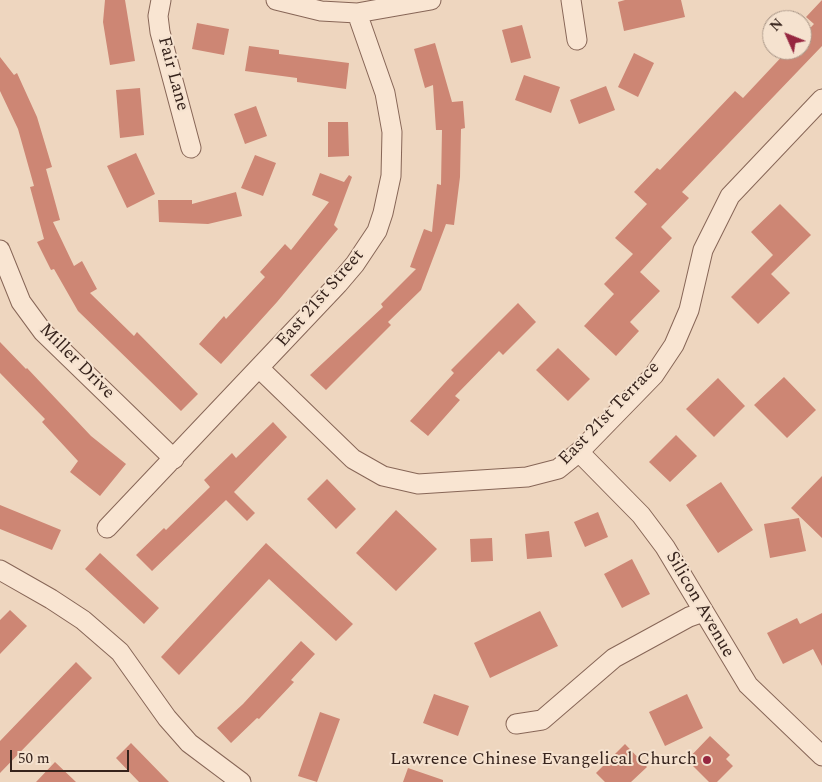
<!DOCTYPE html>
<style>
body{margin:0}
#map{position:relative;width:822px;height:782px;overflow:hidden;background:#eed6bf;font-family:Spectral,serif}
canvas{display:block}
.north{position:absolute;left:762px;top:10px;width:50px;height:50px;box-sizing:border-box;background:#f5e2cf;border:1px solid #a99687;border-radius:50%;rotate:314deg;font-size:14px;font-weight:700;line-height:20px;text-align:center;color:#36231c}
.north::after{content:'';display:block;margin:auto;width:18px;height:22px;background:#962740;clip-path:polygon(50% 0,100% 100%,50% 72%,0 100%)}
.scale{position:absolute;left:10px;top:750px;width:119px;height:22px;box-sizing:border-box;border:2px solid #36231c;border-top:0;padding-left:6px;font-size:15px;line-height:18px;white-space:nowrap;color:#36231c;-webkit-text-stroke:4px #f5e2cf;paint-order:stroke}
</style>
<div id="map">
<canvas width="822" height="782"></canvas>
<div class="north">N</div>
<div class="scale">50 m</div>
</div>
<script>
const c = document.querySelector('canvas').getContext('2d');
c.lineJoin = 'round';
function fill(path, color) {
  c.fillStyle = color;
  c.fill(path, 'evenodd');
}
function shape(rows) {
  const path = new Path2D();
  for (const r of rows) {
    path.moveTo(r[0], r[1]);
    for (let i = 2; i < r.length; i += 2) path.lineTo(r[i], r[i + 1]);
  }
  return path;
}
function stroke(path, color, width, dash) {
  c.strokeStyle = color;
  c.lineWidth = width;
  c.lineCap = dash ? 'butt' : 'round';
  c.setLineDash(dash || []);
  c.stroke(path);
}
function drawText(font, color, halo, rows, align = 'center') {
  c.font = font + ' Spectral,serif';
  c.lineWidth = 4;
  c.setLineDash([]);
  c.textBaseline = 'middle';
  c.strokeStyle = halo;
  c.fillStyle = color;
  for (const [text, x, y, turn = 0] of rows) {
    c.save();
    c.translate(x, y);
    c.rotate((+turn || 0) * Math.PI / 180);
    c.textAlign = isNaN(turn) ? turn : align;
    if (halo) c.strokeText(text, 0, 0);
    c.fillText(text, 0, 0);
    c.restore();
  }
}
fill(shape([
 [105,0,125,0,135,61,110,65,103,22],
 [625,0,681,0,685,17,624,31,618,2],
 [822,0,822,46,682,192,689,198,661,227,672,238,640,272,660,291,630,322,639,331,616,356,584,326,614,294,604,284,633,254,615,238,647,204,634,192,657,168,660,170,735,91,743,98,788,50,802,50,802,36,814,24,806,17],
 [197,23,229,29,224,55,192,49],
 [522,25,531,58,511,63,502,30],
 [435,43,452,102,463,101,465,128,461,129,460,177,454,225,446,224,421,290,388,322,391,325,326,390,310,375,383,307,381,304,416,269,410,267,424,229,432,232,437,184,441,185,442,130,436,130,433,85,425,88,414,49],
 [249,46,279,50,279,54,349,63,346,89,297,82,297,78,245,71],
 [634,53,654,63,638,97,618,87],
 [0,57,14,75,17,73,37,117,52,167,46,169,60,220,53,222,74,266,82,261,97,289,90,293,134,336,137,332,198,394,181,411,78,311,54,269,51,270,37,242,44,239,30,187,34,186,18,129,0,91],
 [524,75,560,87,551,113,515,100],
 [606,86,615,110,579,124,570,100],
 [140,88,144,135,120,138,116,90],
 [256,106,267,136,245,144,234,114],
 [328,122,348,122,349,156,328,157],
 [136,153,155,194,127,208,107,166],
 [255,155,276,163,263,196,241,188],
 [320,173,344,182,349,175,352,177,334,225,338,229,277,302,221,364,199,344,224,316,226,319,265,277,260,272,285,244,291,250,329,202,312,195],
 [236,192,242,216,208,224,159,222,158,200,192,200,192,204],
 [780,204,811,235,771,274,790,293,758,324,731,297,773,255,751,232],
 [518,303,536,322,503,355,499,351,455,396,460,400,428,436,410,421,454,373,451,370],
 [0,342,26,369,27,368,91,436,126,464,100,496,70,472,78,461,42,422,45,419,0,373],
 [558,348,590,379,568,401,536,370],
 [784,377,816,410,787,438,754,405],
 [718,378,745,406,714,437,686,409],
 [273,422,287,437,234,492,255,513,247,521,226,500,152,571,136,555,164,528,166,530,210,487,204,480,232,453,236,458],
 [676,435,697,456,670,482,649,462],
 [822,476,822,538,791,508],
 [327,479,356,509,336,529,307,499],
 [721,482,753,530,718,553,686,505],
 [0,505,61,530,52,550,0,529],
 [396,510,437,549,396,591,356,553],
 [598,512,608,537,585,547,574,522],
 [799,518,806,551,770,558,764,524],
 [549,531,552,557,527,559,525,534],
 [492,538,493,561,471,562,470,539],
 [266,543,353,624,336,641,269,579,179,675,161,657],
 [100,553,159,608,144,624,85,569],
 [632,559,650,594,622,608,604,574],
 [10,610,27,626,0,654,0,620],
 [540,611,558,646,490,678,474,643],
 [822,613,822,666,813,649,783,664,767,633,797,618,800,624],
 [301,641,315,654,291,680,294,682,259,719,257,718,231,743,217,728,243,704],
 [76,662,92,678,0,773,0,741],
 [434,694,469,706,458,736,423,723],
 [687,694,703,728,665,746,649,712],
 [320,712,340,719,317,782,298,776],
 [710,736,730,755,726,759,733,766,717,782,709,782,687,760],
 [131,743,169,782,139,782,116,758],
 [625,744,647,767,631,782,605,782,596,773],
 [55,762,76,782,36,782],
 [408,768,443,780,443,782,403,782]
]), '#cd8674');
const minor = shape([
 [161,0,158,16,160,32,191,148],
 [276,0,321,11,357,13,431,0],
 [571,0,577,40],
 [0,250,21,302,43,332,174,459],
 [259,368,353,459,383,476,418,484,527,477,558,469,579,452,654,375,674,345,689,310,703,250,730,196,822,99],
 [579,452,641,515,665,547,748,685,822,756],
 [107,528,338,284,355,264,377,231,383,213,391,176,392,132,385,93,357,13],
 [0,570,51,599,83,620,120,652,167,718,189,743,241,782],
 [516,724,542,720,614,658,689,617,703,612]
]);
stroke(minor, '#876657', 21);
stroke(minor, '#f9e5d2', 19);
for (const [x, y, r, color] of [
 [707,760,5,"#962740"]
]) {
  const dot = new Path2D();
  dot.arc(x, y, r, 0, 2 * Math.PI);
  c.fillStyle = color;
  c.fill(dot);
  stroke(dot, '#f5e2cf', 2);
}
drawText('18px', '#36231c', '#f5e2cf', [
 ["Fair Lane",172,74,75],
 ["East 21st Street",321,299,-49],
 ["Miller Drive",76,362,45],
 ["East 21st Terrace",610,414,-46],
 ["Silicon Avenue",699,605,60]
]);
drawText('18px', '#36231c', '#f5e2cf', [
 ["Lawrence Chinese Evangelical Church",697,760]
], 'right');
</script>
